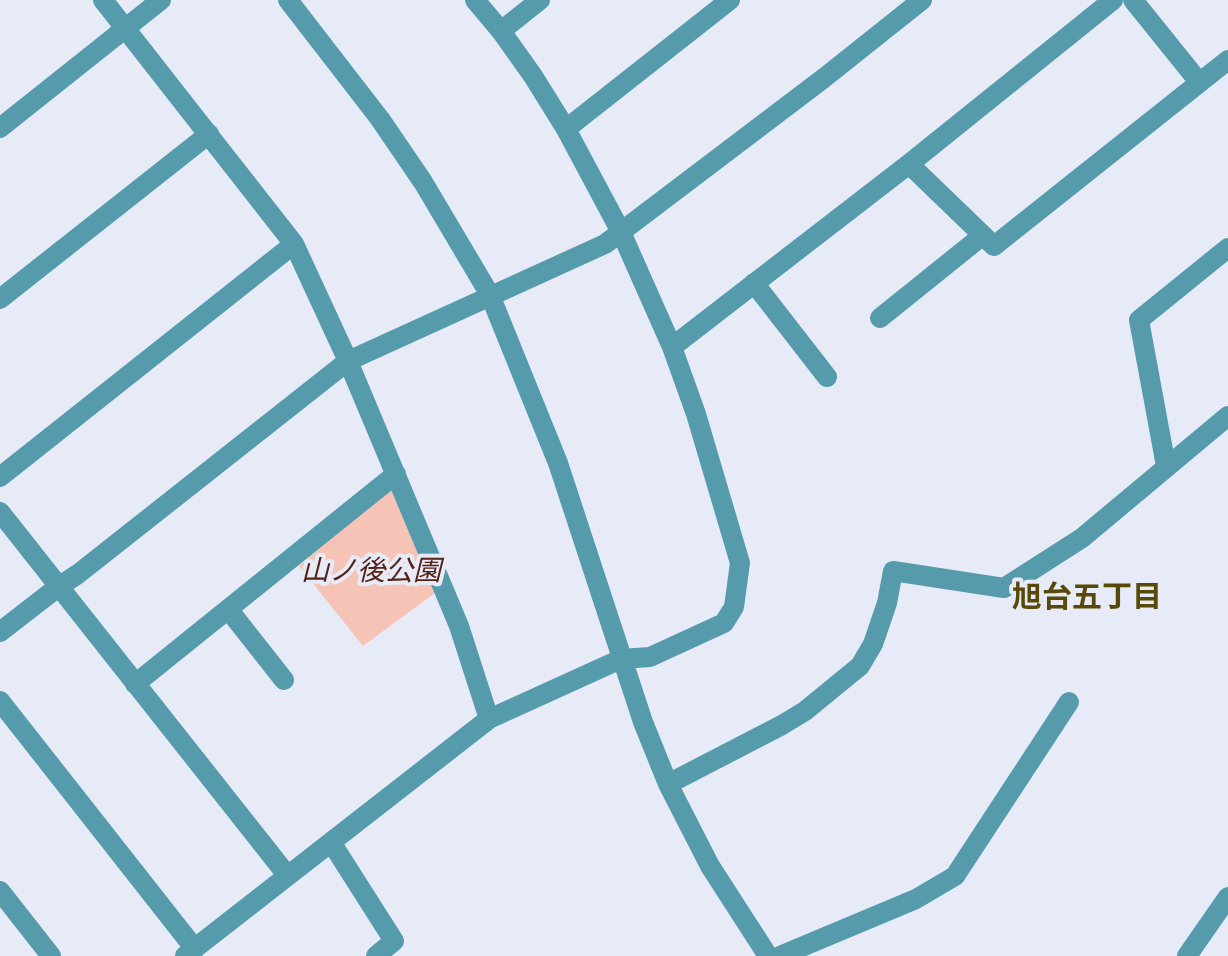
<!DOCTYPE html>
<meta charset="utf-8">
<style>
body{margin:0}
canvas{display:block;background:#e7eaf7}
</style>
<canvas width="1228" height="956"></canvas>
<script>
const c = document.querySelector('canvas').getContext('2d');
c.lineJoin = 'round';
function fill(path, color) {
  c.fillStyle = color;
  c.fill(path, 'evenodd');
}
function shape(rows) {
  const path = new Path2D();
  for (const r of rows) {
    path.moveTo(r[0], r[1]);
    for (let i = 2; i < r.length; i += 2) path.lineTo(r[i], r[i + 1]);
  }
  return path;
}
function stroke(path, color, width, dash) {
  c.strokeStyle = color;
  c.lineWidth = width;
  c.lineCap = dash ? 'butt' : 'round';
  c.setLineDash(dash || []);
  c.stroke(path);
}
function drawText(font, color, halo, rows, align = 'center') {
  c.font = font + ' "Libre Baskerville","Noto Sans JP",serif';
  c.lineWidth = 8;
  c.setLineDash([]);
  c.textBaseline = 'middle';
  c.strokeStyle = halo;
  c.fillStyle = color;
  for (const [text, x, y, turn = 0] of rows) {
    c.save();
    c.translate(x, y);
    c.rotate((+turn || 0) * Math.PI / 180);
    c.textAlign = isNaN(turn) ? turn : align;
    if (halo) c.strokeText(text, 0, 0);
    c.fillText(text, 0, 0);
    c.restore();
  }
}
fill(shape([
 [391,487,435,593,363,646,299,566]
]), '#f6c4b6');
stroke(shape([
 [103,0,294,244,348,361,459,626,489,719],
 [288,0,380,119,423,182,490,295,558,463,643,722,668,784,710,866,768,956],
 [1133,0,1199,82],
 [501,31,540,0],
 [0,128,161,0],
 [566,129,730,0],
 [909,164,994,246,1228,60],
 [754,283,827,377],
 [0,299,209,134],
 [880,318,982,236],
 [672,347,909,164,1113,0],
 [1166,466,1139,320,1228,248],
 [0,477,294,244],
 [0,512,287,875],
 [228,609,284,680],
 [0,632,58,587,78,574,348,361,605,244,824,78,922,0],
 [135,684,396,474],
 [0,701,195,949],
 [668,784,782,725,805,711,860,666,873,644,887,603,893,571,1004,588,1082,538,1228,416],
 [331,842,394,941,376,956],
 [0,891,51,956],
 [185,956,489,719,621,659,650,657,724,623,734,607,740,563,696,414,672,347,621,232,566,129,533,76,501,31,475,0],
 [780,956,916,899,955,876,1069,702],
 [1187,956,1228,897]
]), '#559bac', 20);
drawText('italic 28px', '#552216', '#e7eaf7', [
 ["山ノ後公園",371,572]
]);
drawText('bold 30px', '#584908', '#e7eaf7', [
 ["旭台五丁目",1087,599]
]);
</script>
